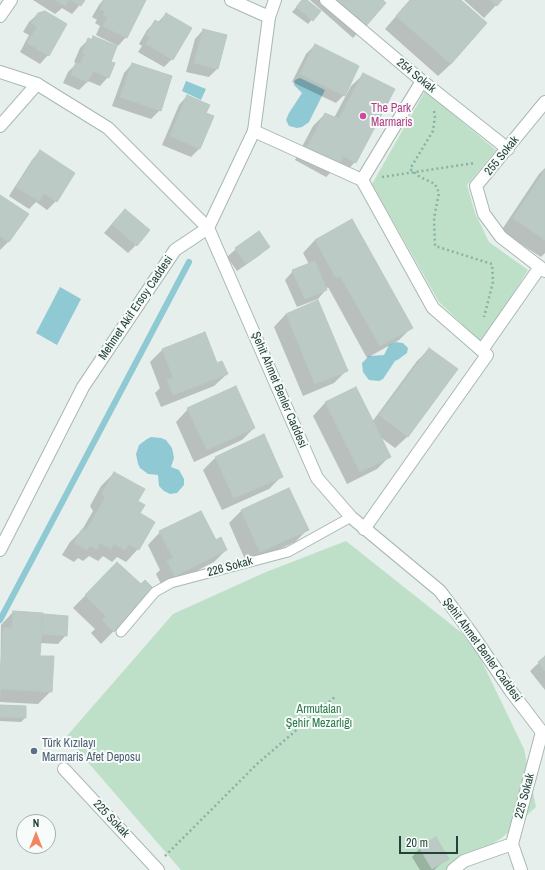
<!DOCTYPE html>
<meta charset="utf-8">
<style>
body{margin:0}
#map{position:relative;width:545px;height:870px;overflow:hidden;background:#e6efeb;font-family:"Archivo Narrow",sans-serif}
canvas{display:block}
.north{position:absolute;left:16px;top:814px;width:40px;height:40px;box-sizing:border-box;background:#f7fbf9;border:1px solid #a3b1ad;border-radius:50%;rotate:0deg;font-size:11px;font-weight:700;line-height:16px;text-align:center;color:#24423a}
.north::after{content:'';display:block;margin:auto;width:14px;height:18px;background:#f4845f;clip-path:polygon(50% 0,100% 100%,50% 72%,0 100%)}
.scale{position:absolute;left:399px;top:836px;width:59px;height:18px;box-sizing:border-box;border:2px solid #24423a;border-top:0;padding-left:5px;font-size:12px;line-height:14px;white-space:nowrap;color:#24423a;-webkit-text-stroke:3px #f7fbf9;paint-order:stroke}
</style>
<div id="map">
<canvas width="545" height="870"></canvas>
<div class="north">N</div>
<div class="scale">20 m</div>
</div>
<script>
const c = document.querySelector('canvas').getContext('2d');
c.lineJoin = 'round';
function fill(path, color) {
  c.fillStyle = color;
  c.fill(path, 'evenodd');
}
function shape(rows) {
  const path = new Path2D();
  for (const r of rows) {
    path.moveTo(r[0], r[1]);
    for (let i = 2; i < r.length; i += 2) path.lineTo(r[i], r[i + 1]);
  }
  return path;
}
function stroke(path, color, width, dash) {
  c.strokeStyle = color;
  c.lineWidth = width;
  c.lineCap = dash ? 'butt' : 'round';
  c.setLineDash(dash || []);
  c.stroke(path);
}
function drawText(font, color, halo, rows, align = 'center') {
  c.font = font + ' "Archivo Narrow",sans-serif';
  c.lineWidth = 4;
  c.setLineDash([]);
  c.textBaseline = 'middle';
  c.strokeStyle = halo;
  c.fillStyle = color;
  for (const [text, x, y, turn = 0] of rows) {
    c.save();
    c.translate(x, y);
    c.rotate((+turn || 0) * Math.PI / 180);
    c.textAlign = isNaN(turn) ? turn : align;
    if (halo) c.strokeText(text, 0, 0);
    c.fillText(text, 0, 0);
    c.restore();
  }
}
fill(shape([
 [425,91,496,150,467,185,475,213,489,242,528,270,482,343,439,302,372,184],
 [346,541,472,641,524,749,536,807,503,837,452,870,181,870,66,737,173,614,266,572]
]), '#bfe0c8');
fill(shape([
 [300,78,325,90,309,122,302,127,297,128,289,126,286,120,289,113,302,93,294,85,295,80],
 [186,81,206,89,201,100,182,91],
 [60,287,81,299,57,345,36,333],
 [396,342,403,343,408,348,407,353,399,359,395,361,383,379,379,381,369,380,363,372,362,363,369,356,384,355,389,345],
 [151,437,161,438,166,440,172,448,174,458,171,467,179,470,184,479,184,485,177,493,170,494,164,491,159,486,158,475,148,474,140,468,138,464,136,454,139,445,147,439]
]), '#8ec9d4');
fill(shape([
 [33,0,84,0,72,14,62,8,55,14],
 [103,0,145,0,126,37,118,46,96,35,100,26,95,23,97,20,92,17,99,5],
 [303,0,306,0,319,11,308,24,292,12],
 [310,0,381,0,365,25,353,38],
 [410,0,459,0,451,64,438,76,385,29],
 [464,0,501,0,484,18],
 [38,14,48,55,40,64,20,52,29,35,23,32,29,22],
 [166,14,172,59,164,67,138,52,142,46,139,44,147,30,155,22,157,23],
 [203,30,226,36,217,69,209,77,186,72,195,39],
 [93,37,109,62,108,77,100,86,88,81,79,90,63,83,68,72,77,63,74,62,80,48,88,40,90,40],
 [315,45,344,95,336,103,292,82,306,54],
 [132,64,160,110,151,119,112,106,124,73],
 [364,74,355,162,343,175,333,170,326,177,295,160,313,126,325,114,334,118,351,86],
 [187,96,204,113,199,149,191,157,162,145,179,105],
 [40,151,56,201,47,210,36,202,29,209,9,196,32,160],
 [545,168,545,253,541,257,501,231,539,174],
 [0,196,27,214,8,242,0,250],
 [117,218,136,245,128,253,104,233],
 [352,220,412,327,399,340,367,358,328,287,318,299,297,307,285,280,293,271,309,264,303,253,315,240],
 [269,246,260,255,237,271,227,257,236,249],
 [286,314,346,371,334,383,303,396,274,327],
 [204,333,217,364,227,374,214,386,161,407,155,393,160,388,150,362,162,350],
 [429,349,408,436,395,448,380,437,389,457,377,469,347,484,313,416,325,403,356,388,372,422,417,361],
 [188,409,254,428,242,440,194,462,176,422],
 [216,457,282,476,269,489,222,510,203,470],
 [114,473,136,501,138,549,126,562,117,557,112,562,103,556,98,561,89,556,83,561,78,558,74,562,62,555,70,542,82,530,93,511,90,506,101,486],
 [289,490,307,530,295,542,247,564,229,523,241,511],
 [160,532,215,541,226,550,214,562,163,588,156,574,160,570,148,545],
 [117,563,141,586,154,590,101,644,91,633,95,629,73,608],
 [13,612,41,617,43,615,66,635,58,644,40,643,39,657,51,691,38,704,0,702,1,625],
 [545,657,545,690,530,671],
 [0,706,25,718,21,722,0,721],
 [420,848,448,858,434,870,420,870,412,857]
]), '#0003');
stroke(shape([
 [0,620,189,262]
]), '#8ec9d4', 6);
const building = shape([
 [55,0,69,0,65,6,55,0],
 [71,0,85,0,81,6,71,0],
 [104,0,146,0,127,38,103,26,108,17,103,15,105,11,100,9,104,0],
 [302,0,307,0,321,11,313,21,296,7,302,0],
 [336,0,383,0,386,3,366,26,336,0],
 [410,0,461,0,487,23,451,64,396,16,410,0],
 [490,0,502,0,497,6,490,0],
 [45,11,67,24,49,56,27,43,37,27,31,23,38,13,45,11],
 [166,13,192,28,173,60,146,44,150,37,146,35,155,20,160,23,166,13],
 [203,29,227,35,218,69,194,63,203,29],
 [93,36,117,46,111,62,115,63,109,78,93,71,88,82,71,75,76,62,80,64,85,54,82,53,88,38,92,40,93,36],
 [315,44,359,66,345,96,300,74,315,44],
 [132,63,172,76,161,111,120,97,132,63],
 [363,73,395,89,356,163,343,156,339,165,307,148,325,113,339,119,363,73],
 [187,95,210,105,206,113,214,116,200,149,170,136,187,95],
 [40,150,75,173,57,202,44,193,39,201,16,187,40,150],
 [545,170,545,240,513,218,545,170],
 [0,195,29,214,9,242,0,236,0,195],
 [125,209,150,230,137,246,112,224,125,209],
 [352,219,413,328,380,346,340,276,336,278,315,240,352,219],
 [259,231,270,247,246,264,235,248,259,231],
 [315,261,327,290,305,299,292,270,315,261],
 [318,300,348,371,315,384,286,314,318,300],
 [205,332,217,363,222,361,228,374,173,395,167,380,173,377,162,349,205,332],
 [429,348,458,369,408,437,379,415,429,348],
 [236,386,255,428,207,450,187,408,236,386],
 [356,387,391,457,360,472,325,402,356,387],
 [264,434,283,477,234,498,215,457,264,434],
 [114,472,145,489,138,501,145,505,140,513,155,522,139,550,129,544,125,550,114,544,111,549,100,543,97,549,90,546,87,550,74,543,82,529,86,531,105,498,102,493,114,472],
 [289,488,309,530,260,552,241,510,289,488],
 [201,511,216,540,221,537,227,550,175,576,167,561,173,558,159,531,201,511],
 [117,562,141,584,145,580,155,590,114,632,102,620,106,616,85,595,117,562],
 [13,611,43,613,40,656,54,656,52,692,0,689,0,666,1,666,3,628,12,628,13,611],
 [43,614,68,616,67,636,41,634,43,614],
 [545,656,545,671,538,662,545,656],
 [0,705,26,706,26,718,0,717,0,705],
 [436,837,449,859,432,869,419,847,436,837]
]);
fill(building, '#bbcac4');
stroke(building, '#b8c9c2', 1);
const service = shape([
 [121,632,155,592,171,583,288,552,351,517]
]);
const minor = shape([
 [231,0,269,17],
 [326,0,422,81,508,149],
 [0,16,11,0],
 [545,102,476,186,484,214,501,237,545,271],
 [0,126,37,84],
 [254,131,362,180,422,81],
 [362,180,433,308,487,355,364,529],
 [482,350,540,267],
 [64,769,158,870],
 [512,844,521,870],
 [453,870,464,861,512,844,542,732]
]);
const tertiary = shape([
 [0,72,37,84,108,128,208,228,317,478,351,517,440,591,472,634,510,690,542,732,545,733],
 [0,550,83,387,175,250,208,228,254,131,269,17,275,0]
]);
stroke(service, '#a8b8b2', 11);
stroke(minor, '#a8b8b2', 14);
stroke(tertiary, '#a8b8b2', 14);
stroke(shape([
 [434,111,435,116,433,131,410,169,420,177,435,184,439,193,434,218,435,246,492,264,493,282,484,317],
 [382,177,474,163],
 [165,856,257,764,336,696]
]), '#86b3a5', 2.5, [2, 3]);
stroke(service, '#fff', 9);
stroke(minor, '#fff', 12);
stroke(tertiary, '#fff', 12);
for (const [x, y, r, color] of [
 [363,116,4,"#d1479c"],
 [34,751,4,"#5c6f8a"]
]) {
  const dot = new Path2D();
  dot.arc(x, y, r, 0, 2 * Math.PI);
  c.fillStyle = color;
  c.fill(dot);
  stroke(dot, '#f7fbf9', 1.5);
}
drawText('12px', '#24423a', '#f7fbf9', [
 ["254 Sokak",416,76,39],
 ["255 Sokak",502,156,-51],
 ["Mehmet Akif Ersoy Caddesi",136,308,-56],
 ["Şehit Ahmet Benler Caddesi",279,390,67],
 ["226 Sokak",230,567,-15],
 ["Şehit Ahmet Benler Caddesi",482,650,54],
 ["225 Sokak",525,796,-75],
 ["225 Sokak",111,819,47]
]);
drawText('12px', '#b23c85', '#f7fbf9', [
 ["The Park",371,109],
 ["Marmaris",371,123]
], 'left');
drawText('12px', '#2d7a4b', '#f7fbf9', [
 ["Armutalan",319,710],
 ["Şehir Mezarlığı",319,724]
]);
drawText('12px', '#4e5e75', '#f7fbf9', [
 ["Türk Kızılayı",42,744],
 ["Marmaris Afet Deposu",42,758]
], 'left');
</script>
